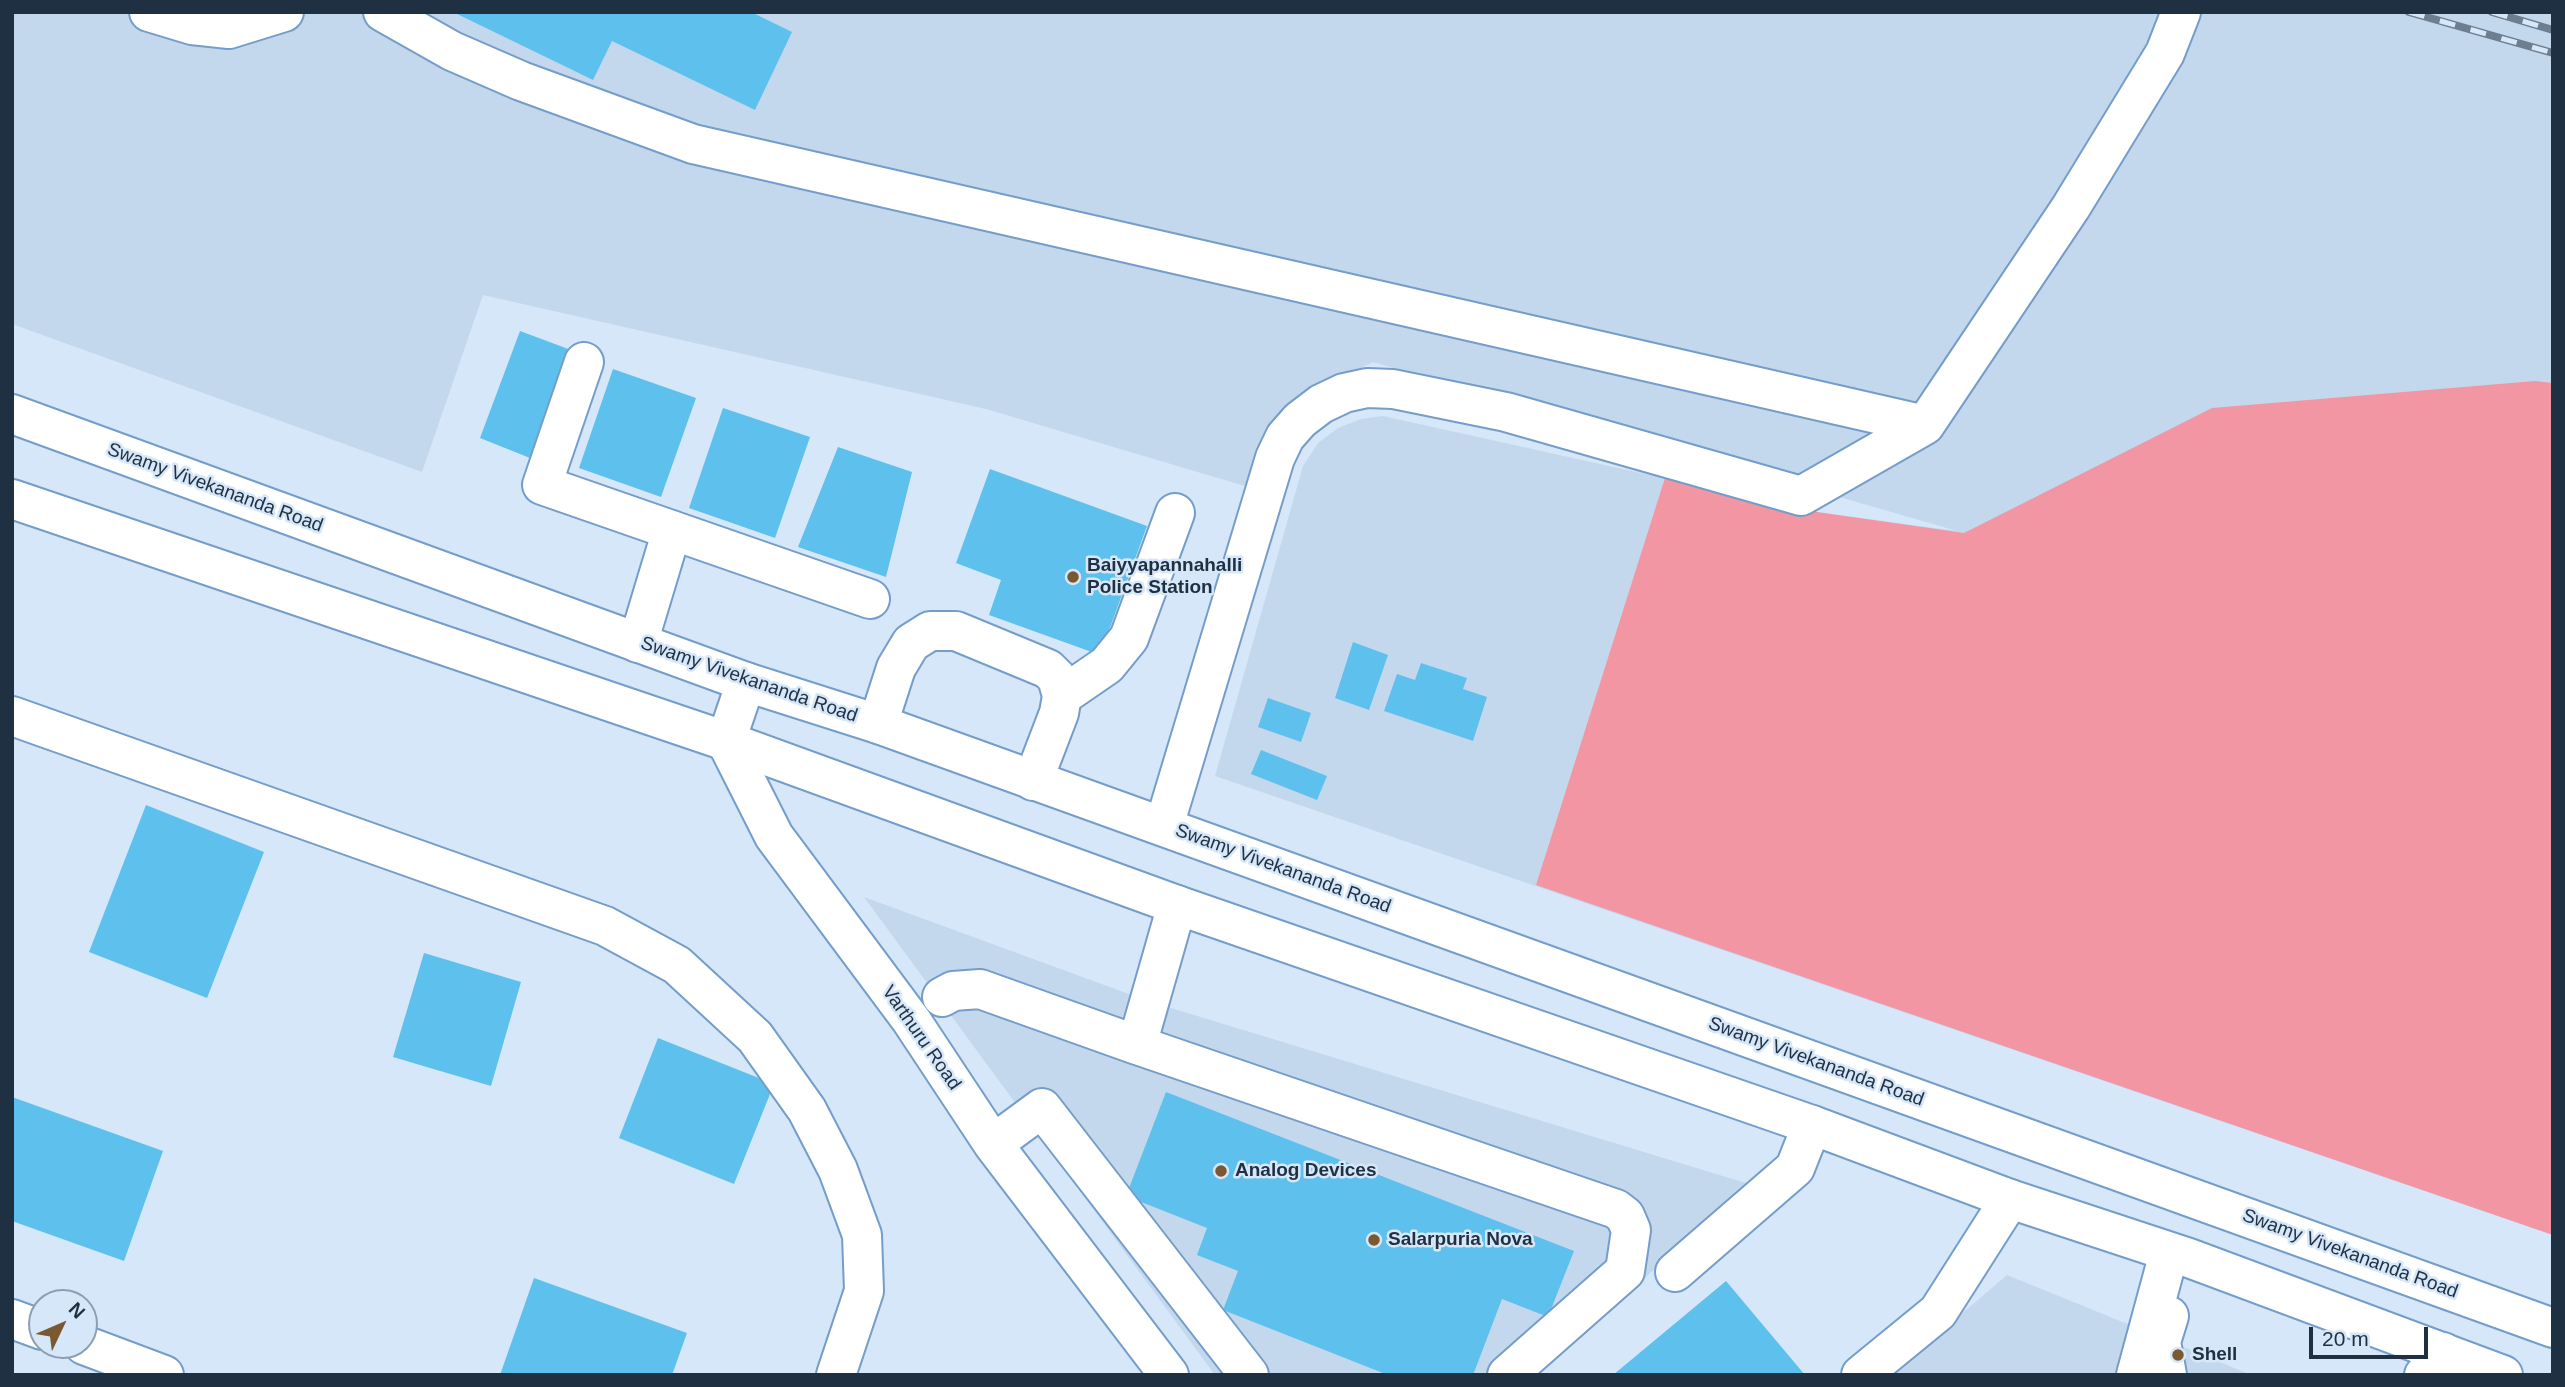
<!DOCTYPE html>
<style>
body{margin:0}
#map{position:relative;width:2565px;height:1387px;overflow:hidden;background:#d5e7f9;font-family:Helvetica,sans-serif}
canvas{display:block}
.frame{position:absolute;inset:0;border:14px solid #1f3042;pointer-events:none}
.north{position:absolute;left:28px;top:1289px;width:70px;height:70px;box-sizing:border-box;background:#d5e7f9;border:2px solid #8c9eb0;border-radius:50%;rotate:46deg;font-size:19px;font-weight:700;line-height:28px;text-align:center;color:#1f3042}
.north::after{content:'';display:block;margin:auto;width:24px;height:32px;background:#7a5930;clip-path:polygon(50% 0,100% 100%,50% 72%,0 100%)}
.scale{position:absolute;left:2309px;top:1327px;width:119px;height:32px;box-sizing:border-box;border:4px solid #1f3042;border-top:0;padding-left:9px;font-size:21px;line-height:24px;white-space:nowrap;color:#1f3042;-webkit-text-stroke:5px #d5e7f9;paint-order:stroke}
</style>
<div id="map">
<canvas width="2565" height="1387"></canvas>
<div class="frame"></div>
<div class="north">N</div>
<div class="scale">20 m</div>
</div>
<script>
const c = document.querySelector('canvas').getContext('2d');
c.lineJoin = 'round';
function fill(path, color) {
  c.fillStyle = color;
  c.fill(path, 'evenodd');
}
function shape(rows) {
  const path = new Path2D();
  for (const r of rows) {
    path.moveTo(r[0], r[1]);
    for (let i = 2; i < r.length; i += 2) path.lineTo(r[i], r[i + 1]);
  }
  return path;
}
function stroke(path, color, width, dash) {
  c.strokeStyle = color;
  c.lineWidth = width;
  c.lineCap = dash ? 'butt' : 'round';
  c.setLineDash(dash || []);
  c.stroke(path);
}
function drawText(font, color, halo, rows, align = 'center') {
  c.font = font + ' Helvetica,sans-serif';
  c.lineWidth = 5;
  c.setLineDash([]);
  c.textBaseline = 'middle';
  c.strokeStyle = halo;
  c.fillStyle = color;
  for (const [text, x, y, turn = 0] of rows) {
    c.save();
    c.translate(x, y);
    c.rotate((+turn || 0) * Math.PI / 180);
    c.textAlign = isNaN(turn) ? turn : align;
    if (halo) c.strokeText(text, 0, 0);
    c.fillText(text, 0, 0);
    c.restore();
  }
}
fill(shape([
 [12,12,2553,13,2553,1235,1215,776,1303,466,1318,443,1338,428,1361,419,1383,416,1817,512,1957,531,1373,362,1284,407,1248,487,986,409,483,295,422,472,12,324],
 [864,897,1148,1001,1749,1184,1537,1375,1215,1375],
 [2007,1275,2157,1336,2251,1375,1890,1375]
]), '#c4d8ed');
fill(shape([
 [2535,381,2553,383,2553,1235,1536,885,1665,478,1817,512,1964,533,2212,408]
]), '#f396a3');
fill(shape([
 [453,12,751,12,792,32,755,110,612,41,593,80],
 [520,331,571,350,530,458,480,438],
 [613,369,696,398,661,497,579,468],
 [723,408,810,437,775,538,689,508],
 [838,447,912,472,886,577,798,547],
 [990,469,1147,526,1100,655,989,615,1001,580,956,563],
 [1353,642,1388,655,1369,710,1335,698],
 [1421,663,1467,678,1463,689,1487,697,1473,741,1384,711,1397,674,1415,680],
 [1268,698,1311,713,1301,742,1258,727],
 [1261,750,1327,776,1317,800,1251,774],
 [146,805,264,852,207,998,89,952],
 [424,953,521,982,491,1086,393,1057],
 [658,1038,774,1084,734,1184,619,1138],
 [1166,1092,1574,1251,1548,1317,1502,1299,1473,1375,1388,1375,1223,1310,1238,1271,1197,1255,1207,1228,1126,1196],
 [12,1097,163,1151,124,1261,12,1221],
 [534,1278,687,1333,672,1375,500,1375],
 [1726,1281,1805,1375,1613,1375]
]), '#5ec0ed');
const minor = shape([
 [149,12,192,25,229,29,284,12],
 [383,12,452,51,521,81,693,144,1925,425],
 [584,362,542,485,870,599],
 [638,643,672,530],
 [746,682,726,741,774,836,911,1020,993,1144,1169,1375],
 [1062,696,1107,665,1129,638,1175,513],
 [12,716,605,926,677,965,755,1037,807,1110,838,1170,862,1235,864,1291,836,1375],
 [878,724,896,668,911,643,930,631,956,631,1048,669,1057,678,1062,696,1059,713,1033,781],
 [1164,826,1275,458,1285,437,1300,420,1321,404,1344,393,1367,388,1393,389,1506,412,1801,496,1925,425,2071,207,2165,53,2181,12],
 [942,997,953,991,980,989,1137,1045,1177,905],
 [1137,1045,1616,1209,1625,1216,1631,1230,1625,1271,1507,1375],
 [993,1144,1042,1108,1249,1375],
 [1675,1272,1795,1168,1812,1125],
 [12,1319,42,1330],
 [84,1345,164,1375],
 [1861,1375,1938,1312,2010,1199],
 [2136,1375,2169,1253],
 [2167,1375,2161,1342,2169,1316],
 [2424,1375,2443,1352]
]);
const major = shape([
 [12,414,746,682,878,724,2553,1328],
 [12,499,726,741,1177,905,1812,1125,2010,1199,2189,1258,2503,1375]
]);
stroke(minor, '#749dc9', 42);
stroke(major, '#749dc9', 42);
stroke(minor, '#fff', 38);
stroke(major, '#fff', 38);
const rail = shape([
 [2409,12,2553,53],
 [2492,12,2553,30]
]);
stroke(rail, '#6d7e90', 8);
stroke(rail, '#d5e7f9', 5, [16]);
for (const [x, y, r, color] of [
 [1073,577,7,"#7a5930"],
 [1221,1171,7,"#7a5930"],
 [1374,1240,7,"#7a5930"],
 [2178,1355,7,"#7a5930"]
]) {
  const dot = new Path2D();
  dot.arc(x, y, r, 0, 2 * Math.PI);
  c.fillStyle = color;
  c.fill(dot);
  stroke(dot, '#d5e7f9', 2.5);
}
drawText('19px', '#1f3042', '#d5e7f9', [
 ["Swamy Vivekananda Road",215,488,20],
 ["Swamy Vivekananda Road",749,680,19],
 ["Swamy Vivekananda Road",1283,869,20],
 ["Varthuru Road",921,1038,55],
 ["Swamy Vivekananda Road",1816,1062,20],
 ["Swamy Vivekananda Road",2350,1254,20]
]);
drawText('bold 19px', '#1f3042', '#d5e7f9', [
 ["Baiyyapannahalli",1087,566],
 ["Police Station",1087,588],
 ["Analog Devices",1235,1171],
 ["Salarpuria Nova",1388,1240],
 ["Shell",2192,1355]
], 'left');
</script>
